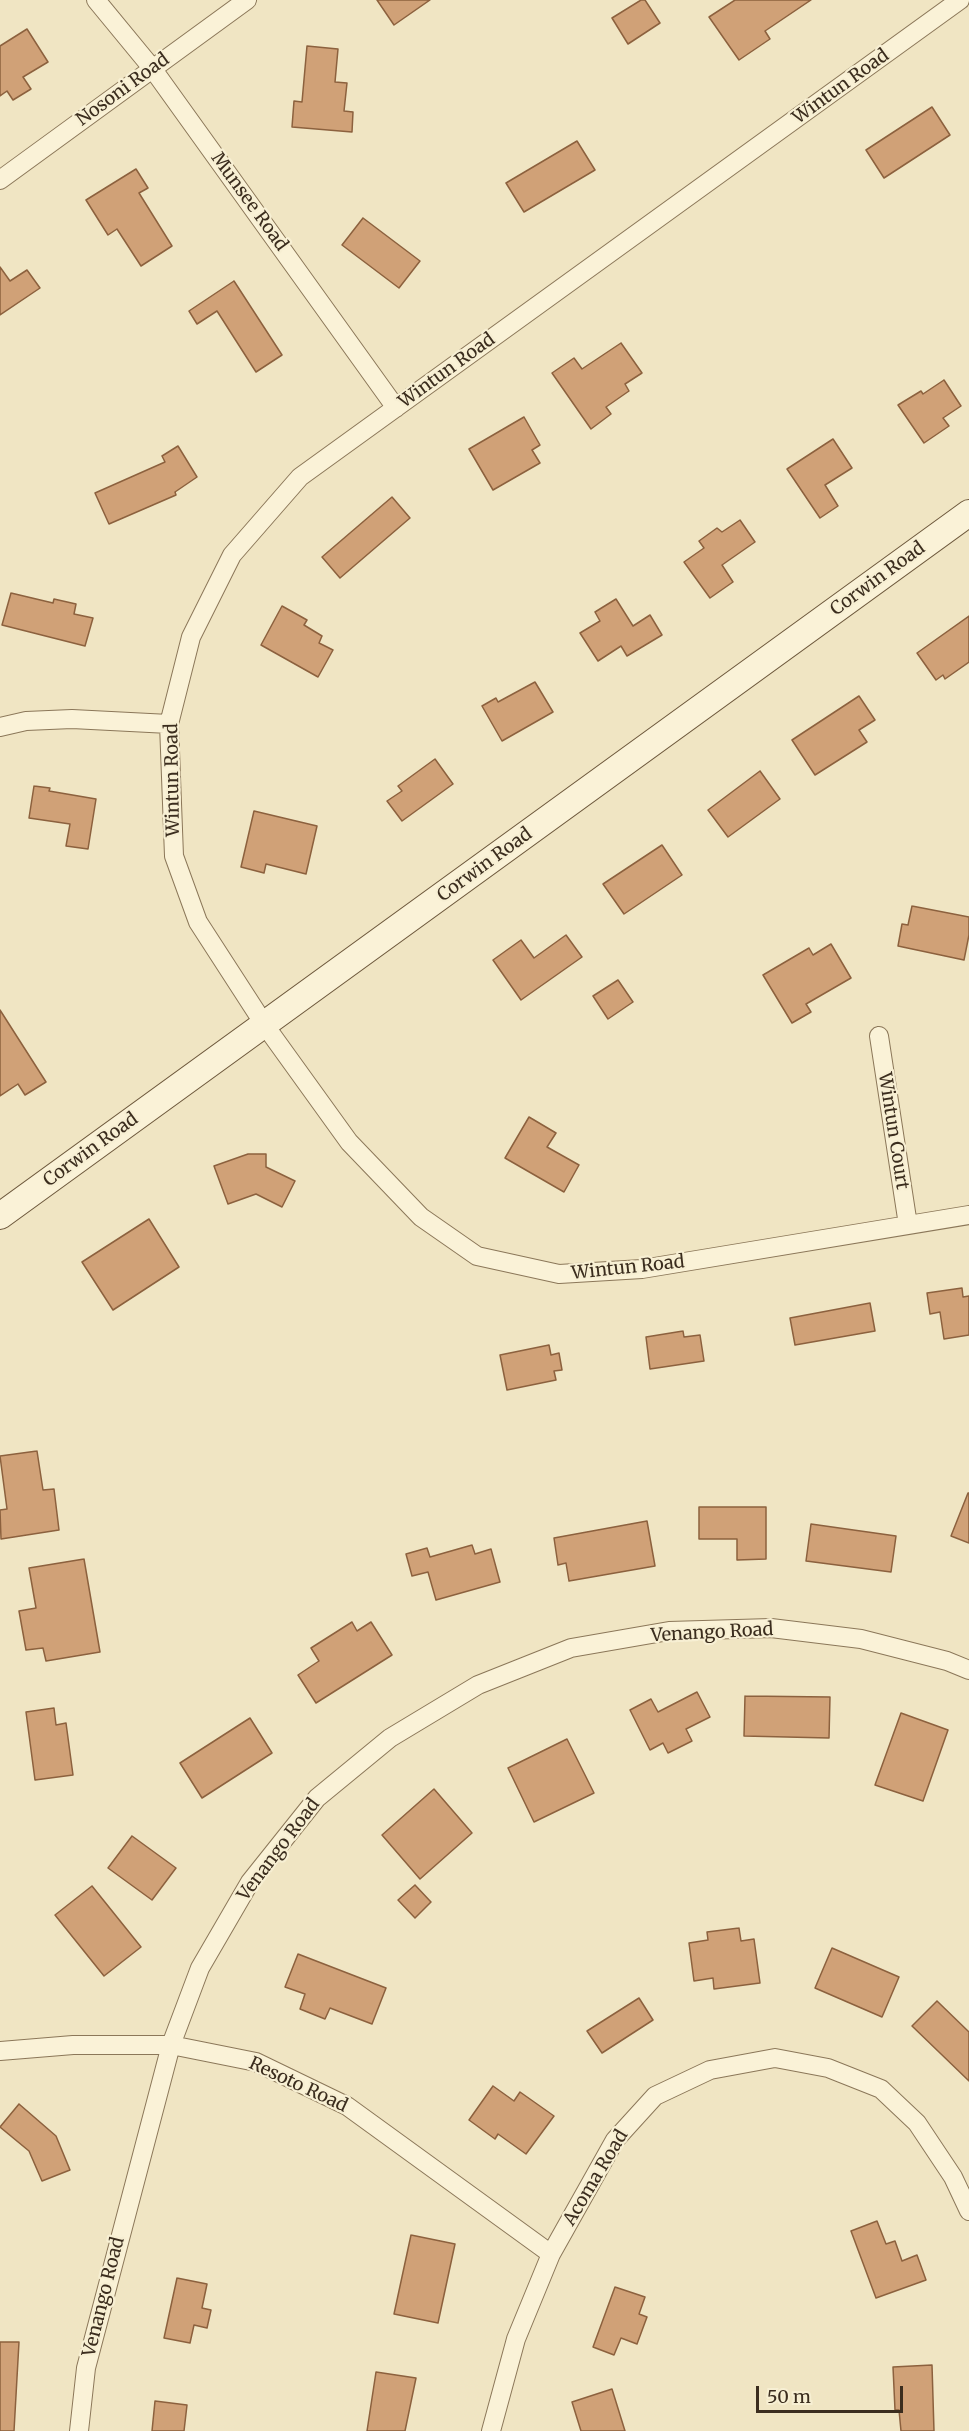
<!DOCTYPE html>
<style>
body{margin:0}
#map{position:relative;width:969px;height:2431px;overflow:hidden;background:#f0e5c3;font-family:Merriweather,serif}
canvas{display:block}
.scale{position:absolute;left:756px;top:2386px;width:147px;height:27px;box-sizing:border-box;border:3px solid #3b2d1e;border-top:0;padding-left:8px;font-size:18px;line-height:21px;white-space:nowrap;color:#3b2d1e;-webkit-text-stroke:4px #f7efd3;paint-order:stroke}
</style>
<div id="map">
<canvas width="969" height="2431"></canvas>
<div class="scale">50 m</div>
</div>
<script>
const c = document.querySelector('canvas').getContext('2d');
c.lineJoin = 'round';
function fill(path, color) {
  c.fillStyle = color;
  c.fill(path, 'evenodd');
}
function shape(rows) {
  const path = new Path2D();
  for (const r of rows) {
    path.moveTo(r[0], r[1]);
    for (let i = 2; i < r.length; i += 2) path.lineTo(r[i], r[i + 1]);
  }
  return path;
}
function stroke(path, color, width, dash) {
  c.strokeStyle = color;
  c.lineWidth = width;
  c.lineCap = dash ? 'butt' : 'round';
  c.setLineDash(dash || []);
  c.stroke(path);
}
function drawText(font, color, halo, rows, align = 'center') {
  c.font = font + ' Merriweather,serif';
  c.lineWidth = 4.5;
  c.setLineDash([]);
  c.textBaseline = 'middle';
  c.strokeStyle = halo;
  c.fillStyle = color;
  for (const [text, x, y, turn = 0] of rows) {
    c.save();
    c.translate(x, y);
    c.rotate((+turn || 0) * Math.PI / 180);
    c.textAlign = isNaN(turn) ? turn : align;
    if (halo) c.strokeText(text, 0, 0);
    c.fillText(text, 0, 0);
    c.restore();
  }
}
const building = shape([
 [377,0,430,0,394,25,377,0],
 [641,0,645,0,660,23,628,44,612,18,641,0],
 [735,0,811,0,765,31,770,39,739,60,709,17,735,0],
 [27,29,48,62,23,77,31,89,13,100,7,91,0,96,0,46,27,29],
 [307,46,338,49,335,82,347,83,344,111,353,112,352,132,292,127,294,101,302,102,307,46],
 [932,107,950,135,884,178,866,150,932,107],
 [577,141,595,170,524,212,506,183,577,141],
 [136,169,148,188,139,193,172,246,141,266,117,229,108,235,86,200,136,169],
 [363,218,420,261,399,288,342,245,363,218],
 [0,267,10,281,27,270,40,288,0,315,0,267],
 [234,281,282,355,256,372,217,311,197,324,189,311,234,281],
 [621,343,642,373,625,384,629,391,606,407,611,414,591,429,552,373,574,358,582,369,621,343],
 [944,380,961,406,943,418,949,426,924,443,898,405,921,391,923,394,944,380],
 [524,417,540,445,532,450,540,463,493,490,469,449,524,417],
 [833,439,852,468,825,485,838,506,820,518,787,469,833,439],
 [178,446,197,477,175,492,176,495,109,524,95,493,165,462,162,456,178,446],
 [392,497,410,518,340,578,322,557,392,497],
 [740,520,755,542,722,565,733,582,710,598,684,562,704,548,699,541,717,528,722,532,740,520],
 [11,593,53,603,54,599,76,604,74,614,93,618,85,646,2,625,11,593],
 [616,599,633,626,650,615,662,635,627,656,621,646,598,661,580,633,600,621,595,612,616,599],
 [282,606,307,620,304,625,322,636,319,643,333,650,318,677,261,645,282,606],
 [969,616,969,662,945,679,943,675,936,680,917,653,969,616],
 [535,682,553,712,502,741,482,706,496,698,498,702,535,682],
 [859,696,875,720,859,730,867,742,815,775,792,740,859,696],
 [435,759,453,784,402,821,387,801,402,791,398,786,435,759],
 [760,771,780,799,728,837,708,810,760,771],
 [34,786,50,788,49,791,96,799,88,849,66,846,70,824,29,818,34,786],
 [254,811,317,826,306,874,266,864,264,873,241,867,254,811],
 [662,845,682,875,624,914,603,884,662,845],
 [912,906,969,917,969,935,964,960,898,946,902,924,908,925,912,906],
 [566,935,582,957,521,1000,493,960,521,940,534,958,566,935],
 [831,944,851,978,806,1004,811,1012,792,1023,763,975,809,948,813,955,831,944],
 [618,980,633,1002,608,1019,593,996,618,980],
 [0,1010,46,1082,25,1095,18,1084,0,1096,0,1010],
 [529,1117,556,1133,547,1147,579,1165,564,1192,505,1158,529,1117],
 [248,1154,266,1154,266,1167,295,1181,282,1207,256,1194,228,1204,214,1166,248,1154],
 [149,1219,179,1267,113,1310,82,1262,149,1219],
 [962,1288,963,1297,969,1296,969,1335,944,1339,940,1312,930,1314,927,1293,962,1288],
 [870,1303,875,1331,795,1345,790,1318,870,1303],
 [683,1331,684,1337,700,1335,704,1361,650,1369,646,1337,683,1331],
 [549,1345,551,1355,559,1353,562,1370,554,1371,556,1380,507,1390,500,1355,549,1345],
 [37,1451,43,1490,54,1489,59,1530,1,1539,0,1510,7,1509,0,1456,37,1451],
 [968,1493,969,1493,969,1543,951,1536,968,1493],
 [699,1507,766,1507,766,1559,737,1560,737,1539,699,1539,699,1507],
 [647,1521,655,1566,569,1581,566,1563,558,1565,554,1538,647,1521],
 [811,1524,896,1536,891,1572,806,1561,811,1524],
 [472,1545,475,1554,491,1549,500,1582,436,1600,428,1572,412,1576,406,1554,427,1548,430,1557,472,1545],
 [84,1559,100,1652,46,1661,43,1648,26,1650,19,1611,36,1608,29,1568,84,1559],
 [352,1622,357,1631,371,1622,392,1655,316,1703,298,1675,319,1661,311,1648,352,1622],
 [697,1692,710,1717,686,1729,692,1741,668,1753,663,1743,650,1750,630,1710,651,1699,658,1712,697,1692],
 [745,1696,830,1697,829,1738,744,1736,745,1696],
 [54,1708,56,1725,66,1723,73,1775,35,1780,26,1712,54,1708],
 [901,1713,948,1730,923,1801,875,1785,901,1713],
 [250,1718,272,1753,202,1798,180,1763,250,1718],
 [567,1739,594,1793,534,1822,508,1768,567,1739],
 [434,1789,472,1833,420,1879,382,1835,434,1789],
 [132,1836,176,1868,152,1900,108,1868,132,1836],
 [415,1885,431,1902,415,1918,398,1900,415,1885],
 [92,1886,141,1947,104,1976,55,1915,92,1886],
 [739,1928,741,1941,754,1939,760,1983,714,1989,713,1978,694,1981,689,1943,708,1940,707,1932,739,1928],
 [832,1948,899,1977,882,2017,815,1988,832,1948],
 [298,1954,386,1988,372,2024,330,2008,325,2019,300,2009,305,1994,285,1987,298,1954],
 [639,1998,653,2020,602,2053,587,2031,639,1998],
 [937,2001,969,2032,969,2081,912,2026,937,2001],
 [493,2086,514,2101,520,2092,554,2116,526,2154,498,2134,495,2139,469,2120,493,2086],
 [19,2104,56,2136,70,2170,42,2181,29,2151,0,2127,19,2104],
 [877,2221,886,2244,895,2241,902,2261,917,2255,926,2280,876,2298,851,2231,877,2221],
 [411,2235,455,2244,438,2323,394,2314,411,2235],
 [177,2278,207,2284,202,2308,211,2310,207,2328,194,2325,190,2343,164,2338,177,2278],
 [615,2287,645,2297,639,2314,647,2317,637,2344,621,2338,614,2355,593,2347,615,2287],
 [0,2342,19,2342,14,2431,0,2431,0,2342],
 [932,2365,934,2431,901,2431,899,2410,895,2410,893,2367,932,2365],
 [376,2372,416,2378,405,2431,367,2431,376,2372],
 [612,2389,625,2431,581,2431,572,2402,612,2389],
 [155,2401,187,2405,184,2431,152,2431,155,2401]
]);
fill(building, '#d0a177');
stroke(building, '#8c613e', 1.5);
const street = shape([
 [96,0,152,68,396,408],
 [960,0,300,477,232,555,191,637,169,724,174,856,198,922,264,1024,349,1142,421,1217,477,1256,559,1274,642,1269,969,1215],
 [0,180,247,0],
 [0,727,26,721,72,719,169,724],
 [879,1036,908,1225],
 [0,2051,73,2045,171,2045,256,2062,347,2106,551,2254],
 [79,2431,86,2368,171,2045,200,1968,250,1882,317,1798,390,1738,478,1685,571,1648,669,1631,771,1628,861,1639,947,1661,969,1670],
 [491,2431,516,2339,551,2254,615,2140,655,2096,710,2070,775,2058,828,2068,881,2089,917,2123,953,2177,969,2211]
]);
const secondary = shape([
 [0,1216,969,513]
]);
stroke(street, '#8b7759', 20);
stroke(secondary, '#6d583c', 28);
stroke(street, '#faf2d7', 18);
stroke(secondary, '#faf2d7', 26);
drawText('18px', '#3b2d1e', '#f7efd3', [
 ["Wintun Road",841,87,-36],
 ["Nosoni Road",123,90,-36],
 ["Munsee Road",249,202,54],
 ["Wintun Road",447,371,-36],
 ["Corwin Road",878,579,-36],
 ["Wintun Road",173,780,-91],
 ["Corwin Road",485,865,-36],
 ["Wintun Court",893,1131,81],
 ["Corwin Road",91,1150,-36],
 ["Wintun Road",628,1268,-6],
 ["Venango Road",712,1633,-3],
 ["Venango Road",279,1850,-53],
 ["Resoto Road",298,2085,25],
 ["Acoma Road",596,2178,-59],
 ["Venango Road",104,2297,-76]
]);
</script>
